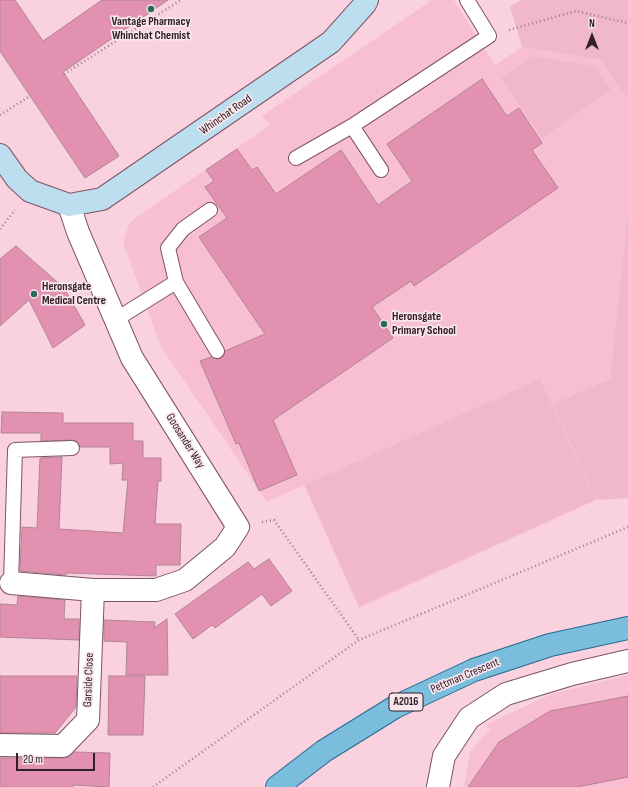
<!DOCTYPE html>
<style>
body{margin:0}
#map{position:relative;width:628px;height:787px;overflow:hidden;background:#f9d1df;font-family:"Sofia Sans Condensed",sans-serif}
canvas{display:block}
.north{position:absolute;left:572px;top:16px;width:40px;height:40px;-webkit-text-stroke:3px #f9e5ec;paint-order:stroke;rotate:0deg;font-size:11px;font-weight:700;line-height:16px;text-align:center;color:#322027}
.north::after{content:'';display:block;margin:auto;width:14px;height:18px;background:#322027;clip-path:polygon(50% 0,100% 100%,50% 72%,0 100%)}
.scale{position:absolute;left:16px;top:753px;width:79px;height:18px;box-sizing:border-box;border:2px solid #322027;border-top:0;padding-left:5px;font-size:12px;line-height:14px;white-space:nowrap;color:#322027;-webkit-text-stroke:3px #f9e5ec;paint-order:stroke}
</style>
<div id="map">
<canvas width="628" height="787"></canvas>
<div class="north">N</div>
<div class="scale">20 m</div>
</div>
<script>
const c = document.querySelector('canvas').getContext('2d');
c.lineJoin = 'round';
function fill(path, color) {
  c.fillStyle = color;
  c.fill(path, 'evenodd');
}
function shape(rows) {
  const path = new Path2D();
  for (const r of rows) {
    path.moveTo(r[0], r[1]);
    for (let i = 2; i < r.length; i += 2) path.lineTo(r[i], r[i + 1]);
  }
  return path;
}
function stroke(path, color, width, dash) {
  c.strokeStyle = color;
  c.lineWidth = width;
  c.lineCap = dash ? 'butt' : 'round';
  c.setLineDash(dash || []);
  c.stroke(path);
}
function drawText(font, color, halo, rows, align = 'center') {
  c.font = font + ' "Sofia Sans Condensed",sans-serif';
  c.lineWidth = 3.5;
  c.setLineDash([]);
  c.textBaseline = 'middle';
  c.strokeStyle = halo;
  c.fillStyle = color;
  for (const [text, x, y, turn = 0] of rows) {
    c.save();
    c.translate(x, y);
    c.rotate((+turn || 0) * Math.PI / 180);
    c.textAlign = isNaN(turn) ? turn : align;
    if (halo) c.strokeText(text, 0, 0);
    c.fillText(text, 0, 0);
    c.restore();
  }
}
fill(shape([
 [432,0,454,0,495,65,522,47,601,60,628,100,628,210,610,379,554,404,596,500,359,608,304,485,267,502,161,347,124,245,124,239,129,225,134,219,270,125,262,116],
 [628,675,628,787,464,787,470,752,490,729,487,724,552,694]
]), '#f8bfd3');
fill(shape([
 [521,0,628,0,628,100,601,60,522,47,510,7],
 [532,56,594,66,611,90,542,138,501,78],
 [628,210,628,498,596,500,553,404,610,379],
 [540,379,595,500,359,606,305,485]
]), '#f1b8cc');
const building = shape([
 [0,0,15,0,43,41,102,0,168,0,63,72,119,156,85,178,0,51,0,0],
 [482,79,507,116,519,108,542,143,532,150,558,188,414,286,411,281,372,307,393,338,273,420,297,475,259,491,239,443,236,444,200,361,211,357,217,359,221,358,224,355,225,351,265,334,199,237,227,218,205,187,214,181,206,170,237,149,252,170,257,167,276,194,341,150,378,205,412,181,387,144,482,79],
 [16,246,64,288,85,325,53,348,29,300,0,326,0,259,16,246],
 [2,412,63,413,63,423,133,423,133,441,143,441,143,458,161,458,161,481,158,481,155,524,181,524,180,565,156,565,156,576,66,573,66,575,20,571,22,527,37,528,40,458,62,457,59,529,123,533,128,480,122,480,123,463,110,464,110,447,80,447,76,441,72,440,41,441,41,433,1,433,2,412],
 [269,559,292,591,271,606,262,594,215,628,212,625,193,639,175,614,248,562,254,569,269,559],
 [18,596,65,600,64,619,79,619,79,640,0,637,0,604,17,605,18,596],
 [167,619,168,675,126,675,127,642,104,641,104,620,155,622,154,628,167,619],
 [0,676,77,676,76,707,55,733,0,733,0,676],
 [109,676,145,676,143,735,108,735,109,676],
 [628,696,628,777,577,787,468,787,499,742,550,711,628,696],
 [75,752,110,753,109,787,73,785,73,787,0,787,0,758,63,758,68,757,75,752]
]);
fill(building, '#e391b0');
stroke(building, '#b28494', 1);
const lane = shape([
 [352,126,381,170],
 [296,158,352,126,489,36,467,0],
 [210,210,183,229,168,248,176,282,217,351],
 [115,320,176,282],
 [11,583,15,450,72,448]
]);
const street = shape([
 [11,583,93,590,156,590,185,580,225,547,238,527,132,358,78,232,69,205],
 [0,745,63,746,88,720,93,590],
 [438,787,444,756,469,718,506,694,572,674,628,661]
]);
const secondary = shape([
 [0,155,17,179,30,191,69,205,102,199,331,42,365,4,367,0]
]);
const primary = shape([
 [277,787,324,751,395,707,474,670,550,645,628,628]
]);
stroke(lane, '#7e5464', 16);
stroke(street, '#7e5464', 24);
stroke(secondary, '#7e5464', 24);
stroke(primary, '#28698e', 24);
stroke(shape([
 [509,30,576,11,628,23],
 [64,74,181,0],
 [0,115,30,96],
 [0,229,15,210],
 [262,522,274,520,359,640],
 [153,787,359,640,628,527]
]), '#9b7d88', 2.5, [1, 3]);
stroke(lane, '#fff', 14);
stroke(street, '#fff', 22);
stroke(secondary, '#bddeee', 22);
stroke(primary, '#7bbddd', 22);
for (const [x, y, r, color] of [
 [151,9,4,"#286b5c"],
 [34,294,4,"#286b5c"],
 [384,324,4,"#286b5c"]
]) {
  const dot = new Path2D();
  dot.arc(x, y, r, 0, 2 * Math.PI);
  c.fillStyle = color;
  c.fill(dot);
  stroke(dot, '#f9e5ec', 1.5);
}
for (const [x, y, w] of [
 [406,702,34]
]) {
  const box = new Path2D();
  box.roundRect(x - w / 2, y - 9, w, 18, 3);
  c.fillStyle = '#f9e5ec';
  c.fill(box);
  stroke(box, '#322027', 1);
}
drawText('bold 11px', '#322027', null, [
 ["A2016",406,702]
]);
drawText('bold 12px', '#322027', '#f9e5ec', [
 ["Vantage Pharmacy",151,22,"center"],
 ["Whinchat Chemist",151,36,"center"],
 ["Heronsgate",42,287],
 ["Medical Centre",42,301],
 ["Heronsgate",392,317],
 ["Primary School",392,331]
], 'left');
drawText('12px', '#322027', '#f9e5ec', [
 ["Whinchat Road",226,115,-35],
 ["Goosander Way",185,441,58],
 ["Pettman Crescent",465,676,-23],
 ["Garside Close",89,680,-88]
]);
</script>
